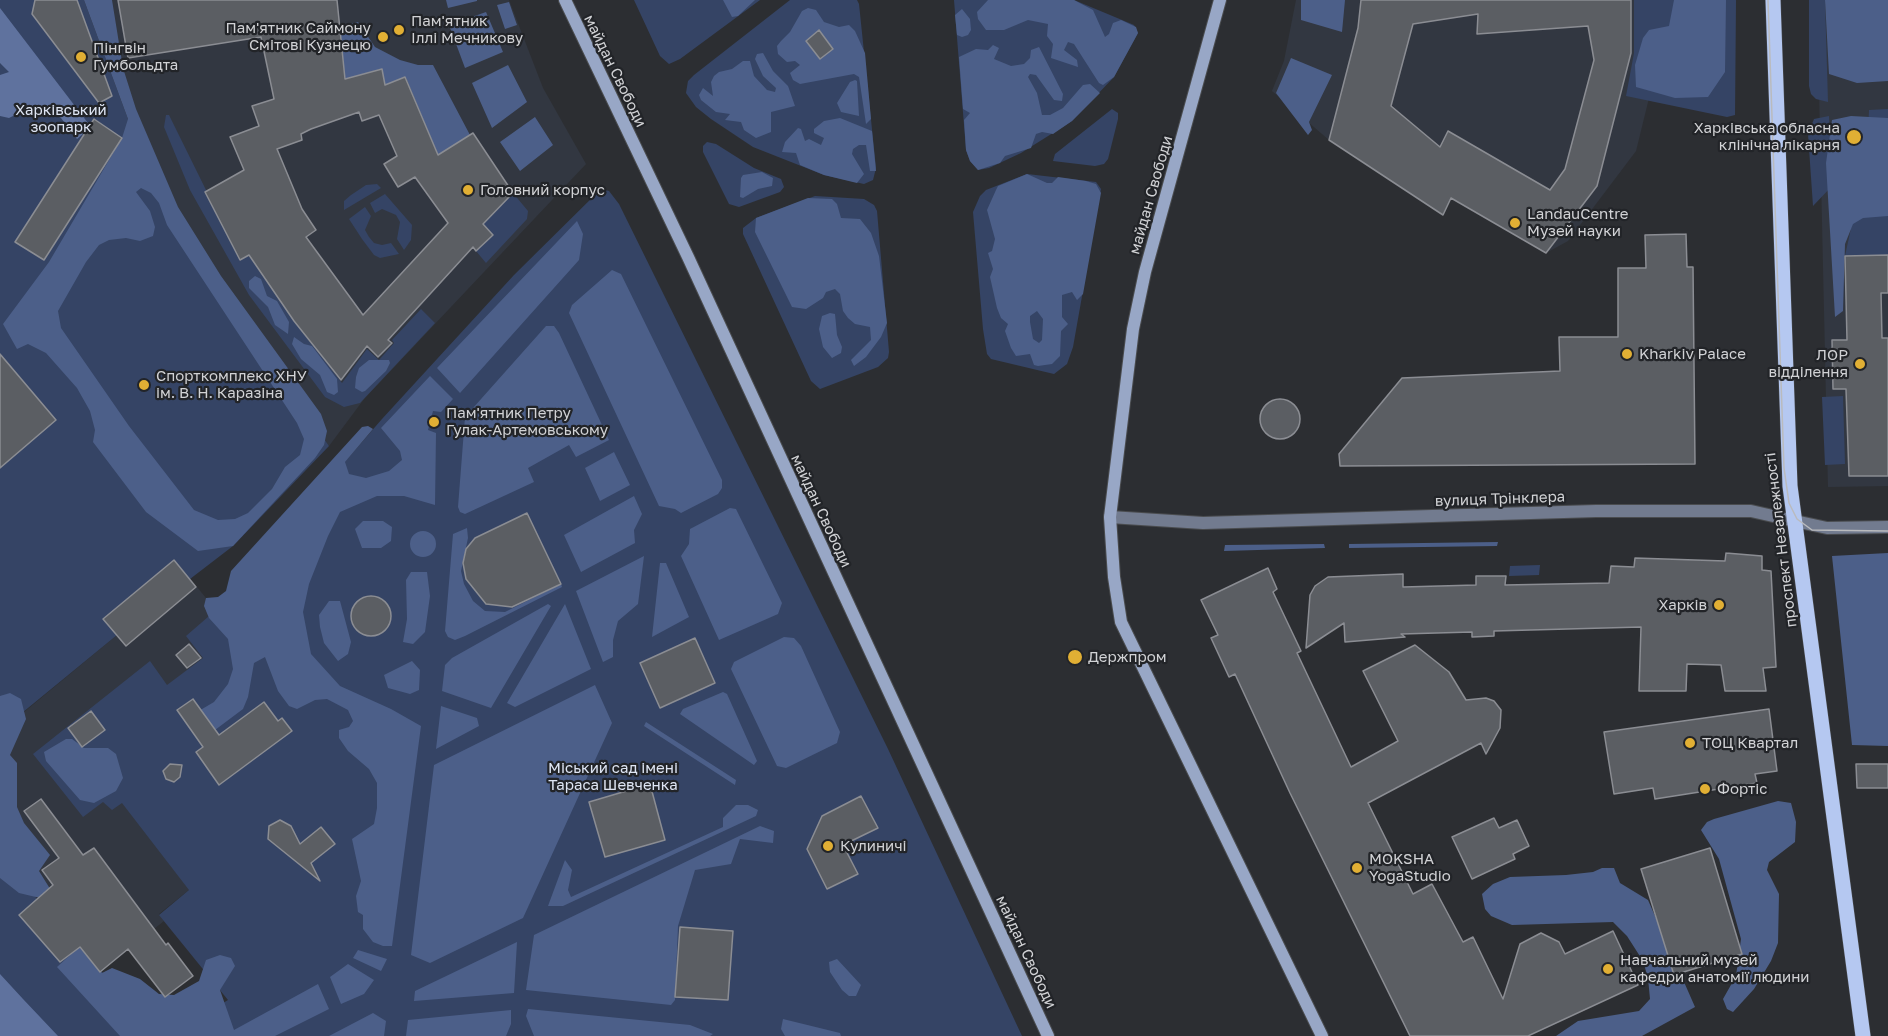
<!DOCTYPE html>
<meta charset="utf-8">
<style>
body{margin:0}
canvas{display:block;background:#2c2e32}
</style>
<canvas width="1888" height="1036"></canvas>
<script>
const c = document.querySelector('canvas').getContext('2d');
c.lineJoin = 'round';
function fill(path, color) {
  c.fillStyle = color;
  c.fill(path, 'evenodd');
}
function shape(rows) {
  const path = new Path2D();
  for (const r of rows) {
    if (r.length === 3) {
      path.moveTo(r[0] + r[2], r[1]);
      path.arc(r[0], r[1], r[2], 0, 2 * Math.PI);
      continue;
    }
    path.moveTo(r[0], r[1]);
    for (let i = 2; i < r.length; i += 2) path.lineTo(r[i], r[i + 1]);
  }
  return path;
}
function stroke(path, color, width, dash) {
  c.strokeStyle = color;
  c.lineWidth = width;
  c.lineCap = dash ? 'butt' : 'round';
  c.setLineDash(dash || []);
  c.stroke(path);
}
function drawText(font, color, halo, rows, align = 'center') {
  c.font = font + ' "Golos Text",sans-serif';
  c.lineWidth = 4.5;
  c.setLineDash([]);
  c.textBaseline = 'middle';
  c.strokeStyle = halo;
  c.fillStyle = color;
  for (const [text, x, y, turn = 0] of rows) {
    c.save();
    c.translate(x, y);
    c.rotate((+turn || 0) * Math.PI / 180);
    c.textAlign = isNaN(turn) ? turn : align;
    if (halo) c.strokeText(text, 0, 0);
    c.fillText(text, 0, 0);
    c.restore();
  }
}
fill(shape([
 [84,0,509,0,543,88,586,164,364,399,329,446,237,316,128,119],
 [1296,0,1673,0,1636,151,1568,241,1546,253,1451,198,1443,215,1329,140,1272,91,1284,61],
 [1817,0,1888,0,1888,486,1828,487],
 [197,587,354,781,209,874,159,914,164,921,100,972,0,848,0,732,117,635,126,646]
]), '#323741');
fill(shape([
 [0,0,84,0,128,119,161,200,329,446,233,546,117,635,0,731],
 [634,0,760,0,680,59,669,64,660,56],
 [790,0,857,0,859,4,876,168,873,180,864,184,824,175,753,147,711,119,696,107,686,93,688,81,694,75],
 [954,0,1074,0,1134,25,1138,33,1114,77,1072,121,1021,153,989,168,978,170,970,161,966,150],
 [1634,0,1736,0,1735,115,1727,117,1626,96,1634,53],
 [1809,0,1825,0,1828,102,1816,99,1811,94,1809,86],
 [1112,109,1118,113,1118,119,1108,159,1104,164,1095,166,1053,161,1055,154],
 [1888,109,1888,255,1845,256,1867,154,1869,110],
 [166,115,169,115,240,259,248,256,251,258,294,321,342,383,367,349,379,360,394,343,392,340,421,309,435,323,360,403,344,407,325,397,249,295,190,190,164,127],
 [1829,116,1832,186,1813,206,1808,134,1814,119],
 [707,142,716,144,754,168,781,179,784,187,780,192,739,207,729,204,703,152,703,146],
 [1027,174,1096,182,1101,189,1073,347,1067,364,1054,374,991,359,987,354,983,329,973,212,980,196,986,190],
 [377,184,381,188,344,210,344,201,351,195,366,185],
 [601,189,609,191,619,204,888,749,1022,1036,169,1036,228,1000,159,915,189,890,122,803,112,810,103,802,83,817,33,754,150,661,167,685,203,658,186,636,216,610,382,419,514,275],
 [513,193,528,211,527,219,486,263,476,251,493,235,483,224],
 [385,194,412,225,411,240,404,250,397,239,400,222,396,215,382,209,375,213,370,203],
 [815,196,864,199,874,205,877,211,889,352,888,358,878,367,820,389,811,381,743,234,743,228,756,218],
 [365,207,371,216,365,230,369,237,374,243,382,245,391,243,399,254,380,258,374,255,362,239,349,219],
 [1843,396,1845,464,1825,465,1822,397],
 [1540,565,1539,575,1509,576,1510,566],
 [0,844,7,865,159,1036,0,1036]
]), '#354465');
fill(shape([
 [84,0,112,0,123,68,136,109,178,207,221,276,321,414,327,431,324,445,315,458,233,546,198,551,146,512,93,442,95,430,90,411,77,388,46,353,28,344,17,349,3,324,49,262,122,138,128,119],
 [141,188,151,193,159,203,167,225,297,423,304,439,300,455,285,467,272,489,248,513,235,519,218,520,194,510,129,426,61,328,58,311,86,262,99,245,109,240,126,238,140,241,153,236,155,227,150,211,136,192],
 [446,0,477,0,477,1,448,8],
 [723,0,755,0,738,16,732,17],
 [988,0,1074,0,1093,10,1105,37,1109,34,1113,23,1121,20,1136,27,1138,33,1114,77,1103,85,1099,83,1074,44,1068,42,1064,50,1077,60,1078,67,1051,58,1053,44,1047,36,1048,24,1028,20,1004,30,986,30,978,19,977,12],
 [1301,0,1345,0,1342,32,1301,20],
 [1674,0,1726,0,1725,72,1708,97,1675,98,1636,87,1635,65,1643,38,1649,30,1669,26],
 [1825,0,1888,0,1888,81,1857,83,1829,74],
 [509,2,517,25,505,29,497,5],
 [808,8,816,10,824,22,839,27,849,25,855,31,865,53,871,119,866,124,859,77,854,74,800,84,793,80,790,73,800,65,795,61,787,62,778,54,777,46,781,41,790,32,802,11],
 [962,9,970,19,971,30,968,35,962,37,957,35,955,15],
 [486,12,503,52,465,68,449,25],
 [358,22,375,47,400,60,418,65,433,65,470,135,438,155,406,78,385,85,381,69,345,79,340,27],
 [993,45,999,48,994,59,1011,66,1024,64,1030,58,1031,50,1039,47,1063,94,1062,101,1054,100,1036,75,1030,74,1028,77,1037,93,1042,115,1050,115,1063,108,1083,85,1090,84,1100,93,1072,121,1053,134,1042,132,1036,134,1031,148,1005,156,1000,163,978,170,970,161,966,150,964,120,970,113,963,109,959,57,976,49,988,50],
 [763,53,773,71,788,86,795,106,771,112,771,132,756,138,744,130,741,122,725,120,730,114,716,112,701,100,699,95,703,88,713,96,711,82,714,76,719,72,732,69,743,61,750,61,754,76,767,90,775,92,776,88,763,76,755,59,757,54],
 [1291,58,1332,75,1309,122,1312,130,1308,135,1276,93],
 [508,65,527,102,492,128,472,83],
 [855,80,857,81,859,116,841,112,837,103,850,82],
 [1851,116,1888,118,1888,216,1863,218,1853,224,1845,244,1843,311,1835,317,1826,163,1832,120],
 [535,117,553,145,520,171,500,142],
 [840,118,872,131,876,171,870,171,866,145,859,145,853,149,852,154,864,174,857,183,824,175,800,165,796,153,782,152,785,142,798,128,801,129,805,141,809,139,821,145,824,138,814,133,814,129,824,121],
 [762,172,773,178,772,186,758,189,743,198,740,197,741,178,743,175],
 [1027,174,1047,183,1052,183,1058,177,1086,181,1096,184,1101,193,1083,294,1077,300,1072,292,1062,295,1062,317,1068,324,1061,331,1060,356,1052,364,1038,366,1034,365,1030,354,1016,356,1011,348,1005,331,1008,324,1001,318,997,308,990,277,993,269,988,253,992,251,995,239,987,210,996,190,998,186],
 [1037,311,1043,319,1042,340,1039,343,1033,339,1030,322,1030,316],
 [808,198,832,199,837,204,841,218,860,219,871,233,879,256,887,323,881,337,866,357,854,366,851,360,871,340,870,327,855,324,848,318,843,311,840,294,835,289,826,292,823,298,806,309,792,307,755,232,756,218],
 [577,221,583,234,579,260,460,393,437,368],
 [612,270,621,274,722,480,722,488,718,494,681,513,675,509,659,506,569,313,572,305],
 [255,276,261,279,267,296,277,301,289,322,288,334,275,325,268,307,249,288,249,281],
 [830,313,835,314,837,335,842,347,841,353,832,358,823,347,819,329,822,316],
 [546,326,554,326,559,333,609,440,576,457,569,445,528,468,534,482,465,514,460,512,458,507,465,417],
 [294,337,304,344,312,346,337,379,338,392,334,395,327,392,320,375,301,359,292,344],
 [369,360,389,360,390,363,386,371,365,391,362,392,355,388,356,377,359,368],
 [430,376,453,399,441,412,433,411,428,430,436,433,435,505,404,496,377,496,340,512,328,536,309,584,303,612,311,654,340,686,391,709,421,726,392,946,383,946,373,942,363,929,363,915,358,912,356,896,361,881,352,839,374,824,377,808,377,783,369,769,348,751,339,738,339,730,349,727,353,721,348,710,327,699,315,700,297,709,289,706,278,691,265,657,254,663,248,697,243,709,207,736,197,712,214,702,228,684,233,669,228,639,209,618,204,606,206,598,218,597,226,591,231,571,362,427,368,426,373,429,345,462,349,474,366,478,389,471,402,460,400,451,381,428],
 [614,452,630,485,600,501,585,468],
 [634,496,642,514,634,530,635,543,581,572,564,535],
 [730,508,736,509,782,603,778,614,719,640,681,556,689,544,690,529],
 [363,521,383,521,392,527,391,541,381,548,362,548,355,529],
 [467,528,468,538,461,571,464,584,473,601,485,611,505,612,561,584,562,587,465,636,455,640,448,637,445,631,453,534],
 [423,544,13],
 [1498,542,1497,546,1349,548,1349,544],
 [1324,544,1325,548,1224,551,1225,545],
 [1888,553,1888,746,1852,745,1832,556],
 [644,556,638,604,618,621,613,640,613,657,603,662,576,591],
 [660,563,666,563,689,617,652,637],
 [411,572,427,572,430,596,425,632,413,644,403,642,407,619,406,580],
 [329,601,340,601,351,642,348,654,338,661,324,643,320,627,319,615],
 [548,604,551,606,548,611,491,708,442,691,445,665,452,658],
 [565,604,591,669,515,707,507,703],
 [784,637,794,638,801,646,840,732,837,743,786,768,777,766,731,669,734,662],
 [412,661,420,670,419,690,410,694,388,688,384,675],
 [595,685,612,723,523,918,430,963,411,955,434,765],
 [723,692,727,694,757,761,754,765,680,714,683,709],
 [10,693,21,699,26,719,10,755,17,763,17,807,24,823,50,855,39,871,52,892,40,898,19,893,0,878,0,696],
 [441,706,477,718,479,726,436,749],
 [646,722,736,780,735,785,644,726],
 [66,739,72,739,84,748,108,748,116,754,123,778,116,791,94,803,80,800,46,761,44,752],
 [1778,801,1791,803,1796,822,1795,842,1769,862,1767,870,1779,894,1778,943,1771,961,1754,989,1733,1012,1727,1009,1723,999,1736,976,1741,939,1719,859,1701,830,1707,822,1714,819],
 [736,805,748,805,758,810,756,816,563,906,548,906,565,860,572,870,568,890,571,897,723,827,723,818],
 [760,826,774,831,773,843,740,839,731,864,695,870,678,926,675,1000,671,1005,526,990,534,935],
 [1602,868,1614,868,1620,883,1648,900,1695,1007,1642,1036,1556,1036,1578,1021,1639,1011,1650,999,1648,978,1643,961,1627,936,1613,922,1512,925,1491,916,1485,909,1482,894,1493,884,1510,877,1566,875,1593,872],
 [517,942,514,993,414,1001,415,991],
 [79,947,102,973,112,968,140,979,159,994,174,995,199,981,206,960,220,955,231,958,235,966,220,990,234,1030,318,984,329,1009,275,1036,120,1036,57,967],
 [358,950,387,959,381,971,353,958],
 [837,959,861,985,856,996,849,996,842,990,830,972,829,962],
 [348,964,374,980,364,994,341,1004,330,977],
 [528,1009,690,1025,713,1034,710,1036,534,1036,526,1016],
 [511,1010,511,1024,506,1036,406,1036,408,1020],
 [373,1013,386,1021,384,1036,329,1036],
 [783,1019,840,1033,841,1036,785,1036,781,1029]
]), '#4c5f89');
fill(shape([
 [0,8,91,127,77,139,61,118,47,111,25,110,9,118,0,116,0,75,9,72,0,63],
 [0,974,23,999,58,1036,0,1036]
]), '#5f729e');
const building = shape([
 [35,0,77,0,112,96,99,103,32,14,35,0],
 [118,0,337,0,345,79,382,69,385,85,405,77,438,155,473,133,513,193,483,224,493,235,476,251,473,247,388,340,392,343,378,357,367,346,341,380,294,321,249,255,240,260,205,192,244,170,230,137,259,126,252,106,274,99,261,37,128,58,118,0],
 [359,112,362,121,379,115,397,156,384,164,398,187,415,177,448,223,363,315,306,237,316,230,302,209,277,149,302,140,301,134,311,129,359,112],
 [1361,0,1631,0,1631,53,1597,186,1546,253,1451,198,1443,215,1329,140,1358,28,1361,0],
 [1478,14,1477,34,1588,26,1594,60,1565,169,1550,190,1448,131,1440,147,1391,106,1413,24,1478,14],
 [819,30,833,49,820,59,806,41,819,30],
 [94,119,122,138,44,260,15,242,94,119],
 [1686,234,1687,267,1693,267,1695,464,1340,466,1339,454,1402,378,1560,371,1559,337,1618,337,1618,268,1646,268,1645,235,1686,234],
 [1888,255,1888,293,1881,293,1882,338,1888,338,1888,476,1849,476,1846,389,1833,389,1832,340,1847,340,1845,256,1888,255],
 [0,354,56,420,0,468,0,354],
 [1280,419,20],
 [527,513,561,584,512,607,486,604,466,579,463,563,466,549,475,538,527,513],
 [1726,553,1762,556,1762,570,1771,571,1776,667,1763,668,1766,691,1725,691,1721,665,1687,664,1686,691,1639,691,1641,627,1494,631,1494,636,1472,637,1472,632,1401,634,1405,637,1345,642,1344,623,1306,648,1310,595,1315,586,1328,577,1403,574,1403,587,1476,585,1476,576,1506,576,1505,585,1609,583,1611,566,1634,567,1635,558,1725,561,1726,553],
 [174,560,196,587,126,646,103,619,174,560],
 [1268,568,1277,589,1273,592,1301,651,1297,653,1351,767,1398,741,1363,671,1415,645,1449,672,1466,700,1486,698,1494,701,1501,710,1500,728,1486,754,1481,743,1368,803,1413,894,1432,884,1463,942,1473,937,1503,999,1520,944,1541,933,1559,942,1565,954,1613,931,1638,985,1528,1036,1410,1036,1290,793,1235,674,1229,677,1211,638,1218,635,1201,600,1268,568],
 [371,616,20],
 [695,638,715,683,660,708,640,663,695,638],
 [189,644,201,658,187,668,176,655,189,644],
 [193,699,219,735,264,702,278,721,282,718,292,731,219,785,196,752,203,747,177,710,193,699],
 [1769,709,1777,771,1755,774,1757,783,1655,799,1653,788,1614,794,1604,732,1769,709],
 [91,711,105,730,82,747,68,728,91,711],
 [170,764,182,765,180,777,174,782,166,779,163,771,170,764],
 [1856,764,1888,764,1888,788,1857,788,1856,764],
 [650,784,665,840,605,857,589,802,650,784],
 [861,796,878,828,843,845,858,874,827,889,807,849,822,816,861,796],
 [41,799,83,855,94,848,166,945,168,943,193,976,165,997,128,949,100,972,80,947,60,962,19,915,53,885,42,870,59,858,24,811,41,799],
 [1494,818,1499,828,1517,820,1529,846,1513,854,1515,859,1472,879,1452,837,1494,818],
 [280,820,291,826,300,844,321,827,335,844,311,863,320,881,268,839,269,826,280,820],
 [1710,848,1742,954,1674,975,1641,869,1710,848],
 [680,927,733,931,728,1000,675,997,680,927]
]);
fill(building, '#5b5e63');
stroke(building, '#8b8d93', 1.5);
const minor = shape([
 [1795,521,1827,528,1888,527]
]);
const tertiary = shape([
 [1110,517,1203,523,1596,511,1751,511,1795,521]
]);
const secondary = shape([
 [565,0,688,257,1048,1036],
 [1220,0,1145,272,1133,329,1110,517,1114,577,1121,622,1322,1036]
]);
const primary = shape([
 [1773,0,1790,486,1863,1036]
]);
stroke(minor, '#4a4c4f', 14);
stroke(tertiary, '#4a4c4f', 14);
stroke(secondary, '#4a4c4f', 14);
stroke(primary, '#4a4c4f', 16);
stroke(minor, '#727b8f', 12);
stroke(tertiary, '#727b8f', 12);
stroke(secondary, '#98a7c6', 12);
stroke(primary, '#b5c8f1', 15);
stroke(shape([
 [1768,0,1784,468,1789,503,1797,519,1812,530,1888,531]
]), '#babbbe', 1.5);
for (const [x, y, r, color] of [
 [399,30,6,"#e1af34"],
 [383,37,6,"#e1af34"],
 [81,57,6,"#e1af34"],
 [1854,137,8,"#e1af34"],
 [468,190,6,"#e1af34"],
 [1515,223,6,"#e1af34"],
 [1627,354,6,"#e1af34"],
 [1860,364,6,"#e1af34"],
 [144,385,6,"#e1af34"],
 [434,422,6,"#e1af34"],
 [1719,605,6,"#e1af34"],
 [1075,657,8,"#e1af34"],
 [1690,743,6,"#e1af34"],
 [1705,789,6,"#e1af34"],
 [828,846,6,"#e1af34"],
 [1357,868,6,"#e1af34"],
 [1608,969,6,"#e1af34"]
]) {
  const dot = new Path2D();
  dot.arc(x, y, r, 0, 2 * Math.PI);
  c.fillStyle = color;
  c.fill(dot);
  stroke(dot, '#222428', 2);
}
drawText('15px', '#d1d2d5', '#222428', [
 ["Пам'ятник",411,21],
 ["Іллі Мечникову",411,38],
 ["Пам'ятник Саймону",371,28,"right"],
 ["Смітові Кузнецю",371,45,"right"],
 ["Пінгвін",93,48],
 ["Гумбольдта",93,65],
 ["Харківська обласна",1840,128,"right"],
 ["клінічна лікарня",1840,145,"right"],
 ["Головний корпус",480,190],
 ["LandauCentre",1527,214],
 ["Музей науки",1527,231],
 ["Kharkiv Palace",1639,354],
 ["ЛОР",1848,355,"right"],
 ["відділення",1848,372,"right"],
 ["Спорткомплекс ХНУ",156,376],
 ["ім. В. Н. Каразіна",156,393],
 ["Пам'ятник Петру",446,413],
 ["Гулак-Артемовському",446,430],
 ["Харків",1707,605,"right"],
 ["Держпром",1088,657],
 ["ТОЦ Квартал",1702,743],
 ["Фортiс",1717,789],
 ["Кулиничі",840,846],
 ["MOKSHA",1369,859],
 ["YogaStudio",1369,876],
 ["Навчальний музей",1620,960],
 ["кафедри анатомії людини",1620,977]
], 'left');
drawText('15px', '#d1d2d5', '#222428', [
 ["майдан Свободи",615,71,64],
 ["майдан Свободи",1151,195,-74],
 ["вулиця Трінклера",1500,499,-2],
 ["майдан Свободи",821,511,65],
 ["проспект Незалежності",1781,540,-97],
 ["майдан Свободи",1026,952,65]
]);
drawText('15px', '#dee5f3', '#222428', [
 ["Харківський",61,110],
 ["зоопарк",61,127],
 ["Міський сад імені",613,768],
 ["Тараса Шевченка",613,785]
]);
</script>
